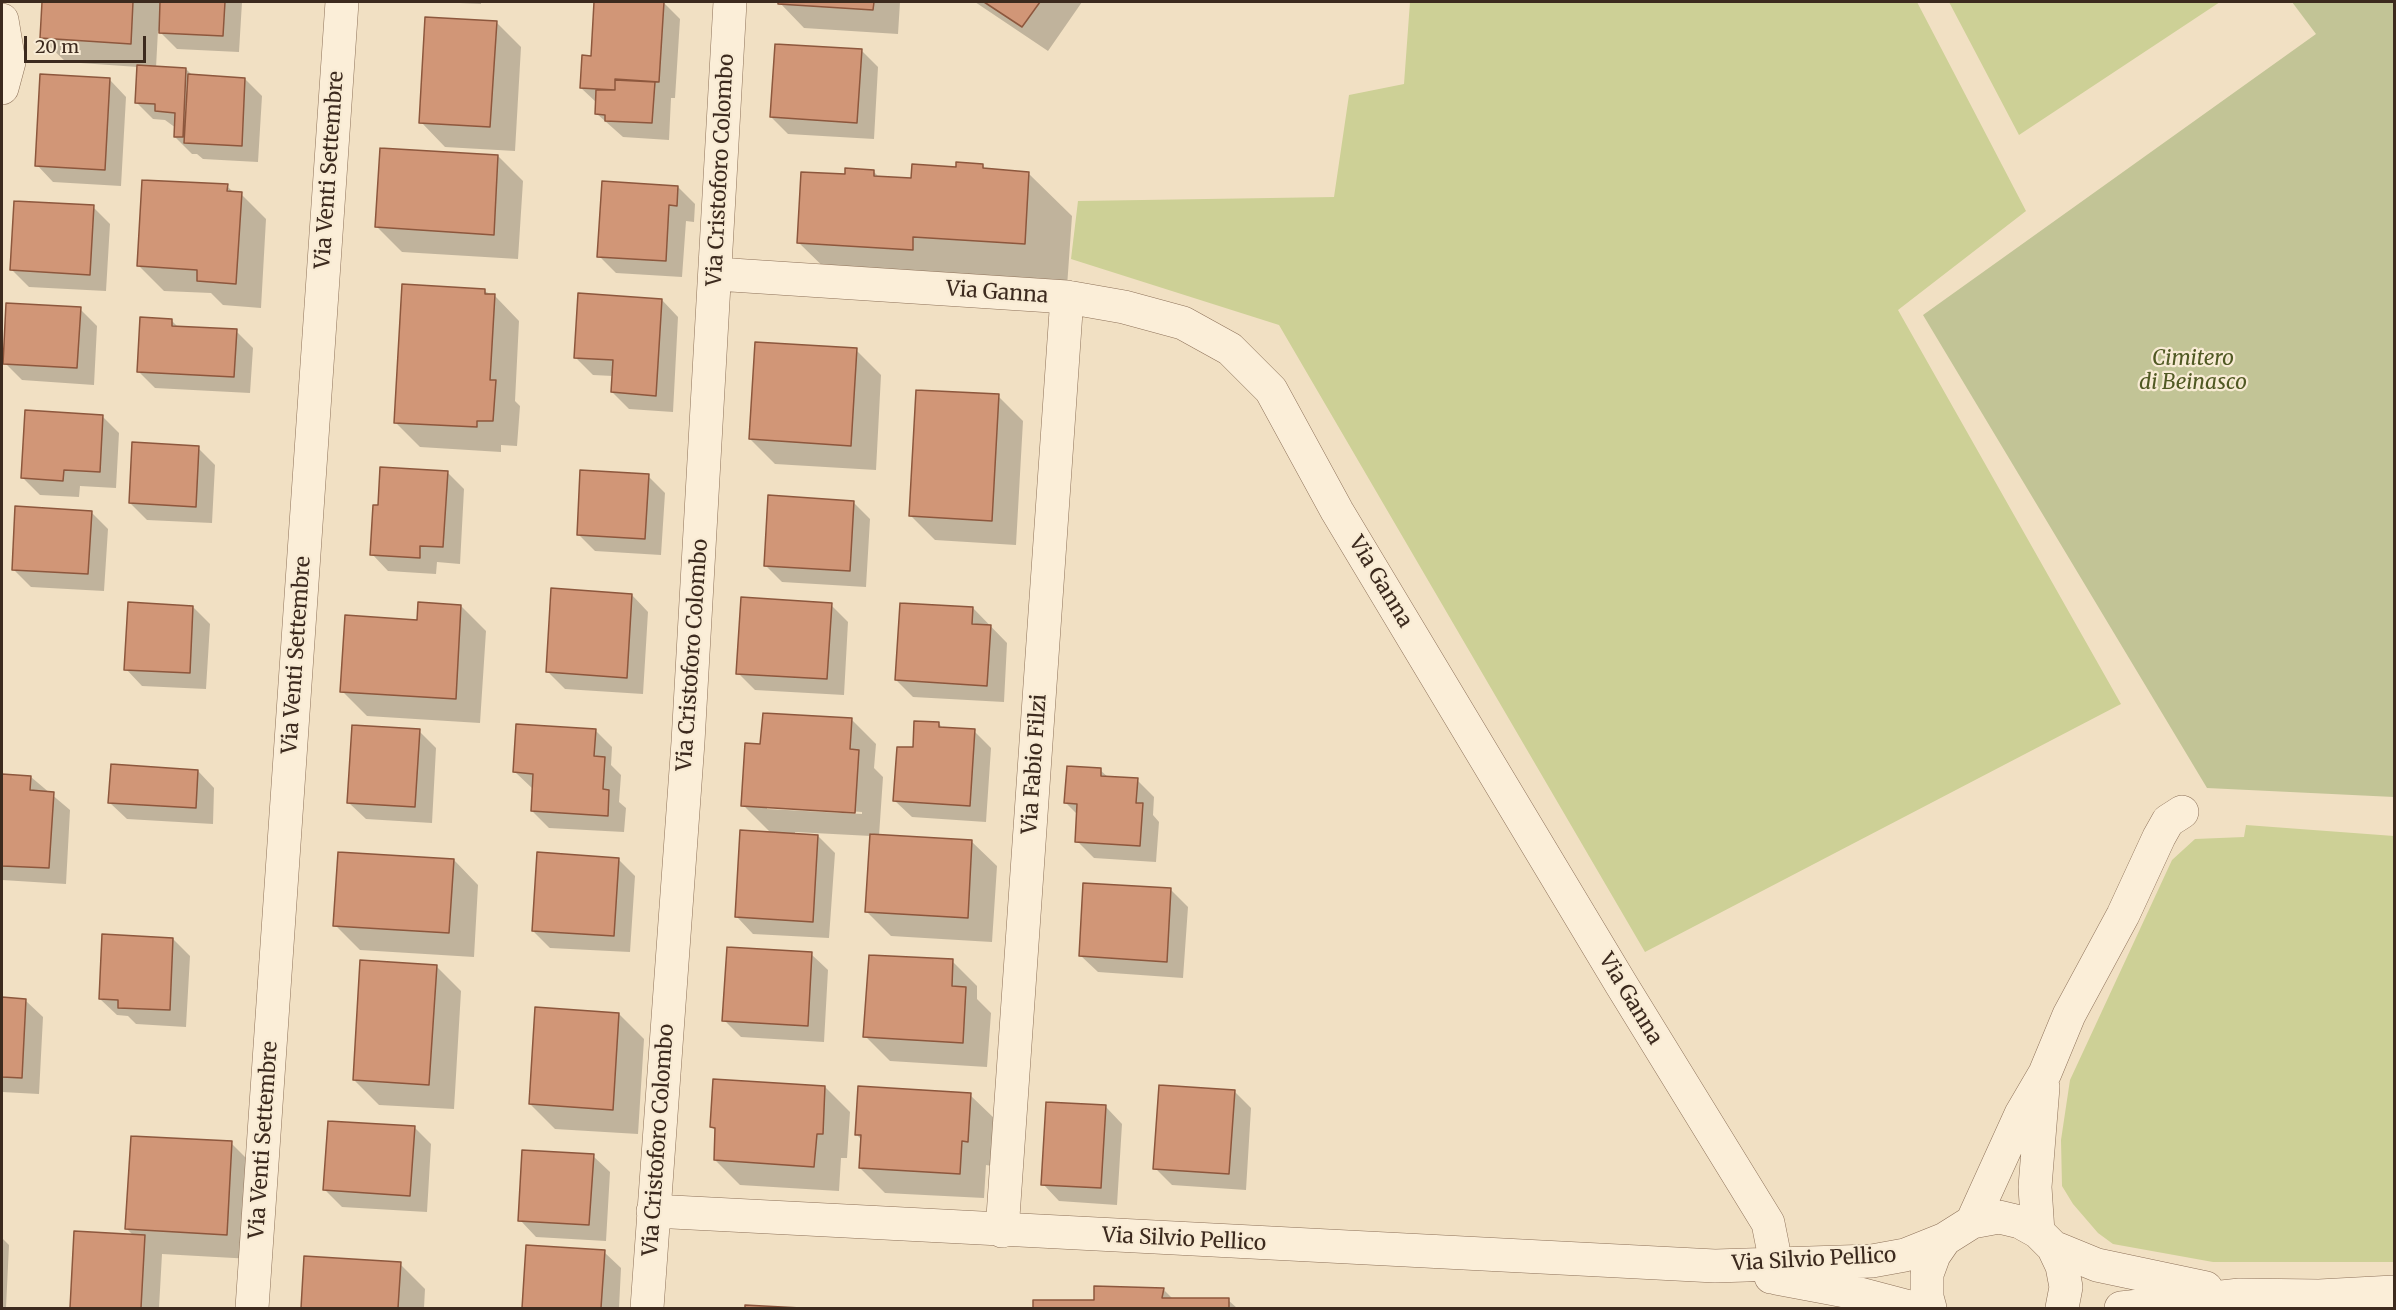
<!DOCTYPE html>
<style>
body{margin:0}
#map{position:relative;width:2396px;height:1310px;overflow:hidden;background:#f1e0c3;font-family:Merriweather,serif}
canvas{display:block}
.frame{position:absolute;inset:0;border:3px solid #3c2a1e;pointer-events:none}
.scale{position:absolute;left:24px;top:36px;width:122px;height:27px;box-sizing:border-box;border:3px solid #3c2a1e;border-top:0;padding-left:8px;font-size:18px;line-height:21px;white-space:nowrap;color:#3c2a1e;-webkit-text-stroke:4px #f8ebd4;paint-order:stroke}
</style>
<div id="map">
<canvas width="2396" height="1310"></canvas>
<div class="frame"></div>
<div class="scale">20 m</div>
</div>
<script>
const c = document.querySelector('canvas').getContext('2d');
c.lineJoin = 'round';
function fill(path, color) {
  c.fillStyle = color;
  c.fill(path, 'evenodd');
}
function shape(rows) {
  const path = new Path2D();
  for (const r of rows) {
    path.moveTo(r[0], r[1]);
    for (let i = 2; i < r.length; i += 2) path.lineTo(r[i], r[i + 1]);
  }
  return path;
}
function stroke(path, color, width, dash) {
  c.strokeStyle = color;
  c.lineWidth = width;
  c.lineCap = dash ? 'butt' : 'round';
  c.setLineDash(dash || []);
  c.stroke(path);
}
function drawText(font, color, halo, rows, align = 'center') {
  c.font = font + ' Merriweather,serif';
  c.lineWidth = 4.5;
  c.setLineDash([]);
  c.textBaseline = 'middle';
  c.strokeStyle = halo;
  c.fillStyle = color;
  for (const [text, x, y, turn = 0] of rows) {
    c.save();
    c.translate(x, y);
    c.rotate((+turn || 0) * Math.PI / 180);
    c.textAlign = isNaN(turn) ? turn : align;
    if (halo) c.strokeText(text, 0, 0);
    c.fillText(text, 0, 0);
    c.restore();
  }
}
fill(shape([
 [1410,2,1917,2,2026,211,1898,310,2121,704,1645,952,1279,325,1071,259,1078,201,1334,197,1349,95,1404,84],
 [1949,2,2220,2,2019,135],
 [2246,825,2394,836,2394,1262,2213,1262,2113,1244,2098,1233,2073,1204,2062,1186,2061,1140,2070,1080,2172,860,2195,839,2244,837]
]), '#cdd096');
fill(shape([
 [2292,2,2394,2,2394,797,2207,788,1923,315,2316,34]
]), '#c2c496');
fill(shape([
 [43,2,242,2,239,52,177,49,158,30,156,68,186,69,193,76,245,79,262,96,258,162,203,159,197,154,192,154,175,137,176,128,165,120,153,119,136,102,138,67,66,62,41,38],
 [439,2,481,2,481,4],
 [595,2,663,2,680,19,675,98,671,98,669,140,623,137,596,113,597,103,581,88,592,57],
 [779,2,900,2,898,34,804,28],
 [975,2,1082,2,1048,51],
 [496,22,521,47,515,151,445,147,421,122],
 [861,50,878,67,874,139,788,134,771,117],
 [110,80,126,97,121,186,53,182,37,165],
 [498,156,523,181,518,259,402,252,377,227],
 [983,166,987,170,1028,173,1072,216,1067,287,842,285,798,242,846,176,873,171,880,178,912,180,958,169],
 [227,186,234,193,241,194,266,219,261,308,223,305,211,293,164,291,139,266],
 [678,187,695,204,694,222,686,221,682,277,616,273,599,256],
 [93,207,110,224,106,291,29,287,12,270],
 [484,291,495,296,519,321,515,401,520,406,517,446,501,445,501,452,420,447,395,422],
 [662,300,678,317,673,412,629,409,612,392,613,376,593,375,576,358],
 [80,309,97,326,94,385,22,380,5,363],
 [171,320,179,328,236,331,253,348,250,393,155,388,138,371],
 [856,350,881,375,876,470,775,464,750,439],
 [998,396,1023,421,1016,545,935,540,910,515],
 [102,416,119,433,116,488,80,486,79,497,40,495,23,478],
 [198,448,215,465,212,523,147,520,130,503],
 [447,472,464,489,460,564,437,562,436,574,388,571,372,554,379,507],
 [648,476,665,493,661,555,595,551,578,534],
 [853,502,870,519,866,587,782,582,765,565],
 [91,512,108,529,104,591,31,587,14,570],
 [632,595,648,612,643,694,565,689,548,672],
 [831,605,848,622,844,695,755,690,738,673],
 [461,606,486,631,480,723,367,716,342,691],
 [193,607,210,624,206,689,142,686,126,669],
 [973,608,1007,643,1004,702,913,697,896,680],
 [851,719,876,744,874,768,883,777,879,836,972,842,997,866,992,942,891,936,866,911,871,836,795,832,795,835,818,836,835,853,829,938,753,934,737,917,771,833,743,805,762,746],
 [767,806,862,812,862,814,767,809],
 [938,723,944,729,974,731,991,748,986,822,912,817,895,801,914,749],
 [595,730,612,747,611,765,621,775,619,802,626,808,624,832,549,828,532,811,533,789,515,772],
 [419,731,436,748,432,823,366,819,349,803],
 [1100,770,1109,778,1137,780,1154,797,1153,815,1159,822,1156,862,1094,858,1077,841,1078,815,1066,803],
 [198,771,214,788,213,824,127,819,110,803],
 [2,776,31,777,70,810,66,884,2,880],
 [618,859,635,876,630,952,550,948,533,931],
 [454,860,478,885,474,957,360,950,335,925],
 [1171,890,1188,907,1183,978,1098,972,1081,956],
 [173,939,190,956,186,1027,136,1024,128,1016,117,1015,100,999],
 [811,954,828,970,824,1042,741,1037,724,1020],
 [952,961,977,986,977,999,991,1013,987,1067,890,1061,865,1036],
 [436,966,461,991,454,1109,379,1105,354,1080],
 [2,999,26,1001,43,1017,39,1094,2,1092],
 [619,1014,644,1039,638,1134,555,1129,530,1104],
 [825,1087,850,1112,847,1158,841,1158,839,1191,740,1185,715,1160,717,1132,712,1127],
 [1234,1091,1251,1108,1246,1190,1172,1185,1155,1168],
 [970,1095,995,1119,992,1166,986,1165,984,1198,885,1193,860,1168,862,1140,857,1135],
 [1106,1107,1122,1124,1117,1205,1059,1201,1043,1184],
 [414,1127,431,1144,427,1212,342,1207,325,1190],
 [231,1143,256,1168,252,1259,162,1254,159,1308,72,1308,76,1233,134,1236,127,1229],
 [593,1156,610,1172,606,1241,536,1237,520,1220],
 [2,1238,9,1245,6,1308,2,1308],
 [527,1247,604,1252,621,1268,619,1308,523,1308],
 [305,1258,400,1264,425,1289,424,1308,302,1308],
 [1164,1290,1174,1300,1228,1300,1237,1308,1034,1308,1035,1302,1096,1302]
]), '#0003');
const building = shape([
 [42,2,133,2,131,44,40,38,42,2],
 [160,2,225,2,223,36,159,33,160,2],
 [594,2,664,2,659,82,615,79,615,90,580,88,582,55,591,56,594,2],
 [778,2,874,2,873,10,778,4,778,2],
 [984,2,1040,2,1022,27,984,2],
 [425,17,497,21,490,127,419,123,425,17],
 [775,44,862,49,857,123,770,117,775,44],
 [137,65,186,68,183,137,174,137,175,113,155,111,155,104,135,103,137,65],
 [40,74,110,78,105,170,35,166,40,74],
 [188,74,245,78,242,146,184,143,188,74],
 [615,80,655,82,652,123,605,121,605,115,595,114,596,90,615,90,615,80],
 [380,148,498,155,494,235,375,227,380,148],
 [956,162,983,164,983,168,1029,172,1025,244,913,237,913,250,797,243,801,172,845,174,845,168,874,170,874,176,911,178,912,164,956,167,956,162],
 [142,180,228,184,227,191,242,192,236,284,197,281,197,270,137,266,142,180],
 [602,181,678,186,677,206,669,205,666,261,597,257,602,181],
 [14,201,94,205,90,275,10,270,14,201],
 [402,284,485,289,485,294,495,294,490,380,496,380,493,421,477,421,477,427,394,423,402,284],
 [578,293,662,299,656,396,611,392,613,360,574,358,578,293],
 [6,303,81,307,77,368,3,364,6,303],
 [140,317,172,319,172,326,237,329,234,377,137,372,140,317],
 [755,342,857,348,851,446,749,439,755,342],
 [916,390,999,394,992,521,909,516,916,390],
 [25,410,103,415,100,472,64,470,63,481,21,478,25,410],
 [132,442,199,446,196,507,129,503,132,442],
 [380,467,448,471,443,547,420,546,420,558,370,555,373,505,378,505,380,467],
 [580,470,649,474,645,539,577,535,580,470],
 [768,495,854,501,850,571,764,566,768,495],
 [15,506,92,511,88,574,12,570,15,506],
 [551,588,632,594,627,678,546,672,551,588],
 [741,597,832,603,827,679,736,674,741,597],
 [128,602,193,606,190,673,124,670,128,602],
 [418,602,461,605,456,699,340,692,345,615,417,620,418,602],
 [900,603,973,607,972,624,991,625,987,686,895,680,900,603],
 [763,713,852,718,850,749,859,750,855,813,741,806,745,743,760,744,763,713],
 [914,721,939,722,939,727,975,729,970,806,893,801,897,747,913,747,914,721],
 [516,724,596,729,594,756,605,757,603,789,609,790,608,816,531,811,533,774,513,772,516,724],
 [352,725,420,729,415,807,347,803,352,725],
 [111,764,198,770,196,808,108,803,111,764],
 [1067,766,1101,768,1101,776,1138,778,1136,803,1143,803,1140,846,1075,842,1077,804,1064,803,1067,766],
 [2,774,31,776,30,790,54,792,49,868,2,866,2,774],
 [740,830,818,835,813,922,735,917,740,830],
 [870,834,972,840,968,918,865,912,870,834],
 [338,852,454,859,449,933,333,926,338,852],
 [537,852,619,858,614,936,532,931,537,852],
 [1083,883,1171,888,1167,962,1079,956,1083,883],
 [102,934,173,938,170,1010,118,1008,118,1000,99,999,102,934],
 [727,947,812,952,808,1026,722,1021,727,947],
 [869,955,953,959,952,986,966,987,963,1043,863,1037,869,955],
 [360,960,437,965,429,1085,353,1080,360,960],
 [2,997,26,999,22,1078,2,1077,2,997],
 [535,1007,619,1013,613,1110,529,1104,535,1007],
 [713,1079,825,1086,823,1134,817,1134,814,1167,714,1160,715,1128,710,1127,713,1079],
 [1159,1085,1235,1090,1229,1174,1153,1169,1159,1085],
 [858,1086,971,1093,968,1142,962,1141,960,1174,859,1168,861,1135,855,1135,858,1086],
 [1046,1102,1106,1105,1101,1188,1041,1185,1046,1102],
 [328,1121,415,1126,410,1196,323,1190,328,1121],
 [131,1136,232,1141,227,1235,125,1229,131,1136],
 [522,1150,594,1154,589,1225,518,1221,522,1150],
 [74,1231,145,1235,141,1308,70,1308,74,1231],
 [526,1245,605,1250,601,1308,522,1308,526,1245],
 [304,1256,401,1262,398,1308,301,1308,304,1256],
 [1094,1286,1164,1288,1162,1298,1229,1298,1229,1308,1033,1308,1033,1300,1094,1300,1094,1286],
 [745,1305,801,1308,745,1308,745,1305]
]);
fill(building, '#d19677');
stroke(building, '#8d573d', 1.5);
const street = shape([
 [2,20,9,62,2,88],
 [716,274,1067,297,1124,307,1183,323,1230,349,1271,390,1337,511,1621,984,1768,1223,1773,1248,1771,1277],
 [653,1211,1715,1266,1872,1261,1905,1255,1945,1239],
 [1972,1222,2021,1114,2045,1073,2069,1015,2123,915,2159,837,2168,821,2182,812],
 [1002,1231,1067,297],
 [2038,1232,2035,1187,2043,1087],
 [2053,1247,2097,1265,2206,1288],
 [1776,1278,1856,1293,1913,1308],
 [252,1308,342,2],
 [647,1308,688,742,730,2],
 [1930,1308,1927,1297,1927,1274,1934,1255,1945,1239,1972,1222,1999,1217,2020,1222,2038,1232,2053,1247,2062,1266,2066,1287,2062,1308],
 [2121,1308,2240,1295,2319,1296,2394,1292]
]);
stroke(street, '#8d7159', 34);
stroke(street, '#fbeed8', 33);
drawText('21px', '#3c2a1e', '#f8ebd4', [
 ["Via Venti Settembre",330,170,-86],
 ["Via Cristoforo Colombo",721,170,-87],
 ["Via Ganna",997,293,4],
 ["Via Ganna",1380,582,59],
 ["Via Venti Settembre",297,655,-86],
 ["Via Cristoforo Colombo",693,655,-86],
 ["Via Fabio Filzi",1035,764,-86],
 ["Via Ganna",1630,999,59],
 ["Via Venti Settembre",264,1140,-86],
 ["Via Cristoforo Colombo",659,1140,-86],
 ["Via Silvio Pellico",1184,1240,3],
 ["Via Silvio Pellico",1814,1260,-3]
]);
drawText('italic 21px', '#505923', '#f8ebd4', [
 ["Cimitero",2193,359],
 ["di Beinasco",2193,383]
]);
</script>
